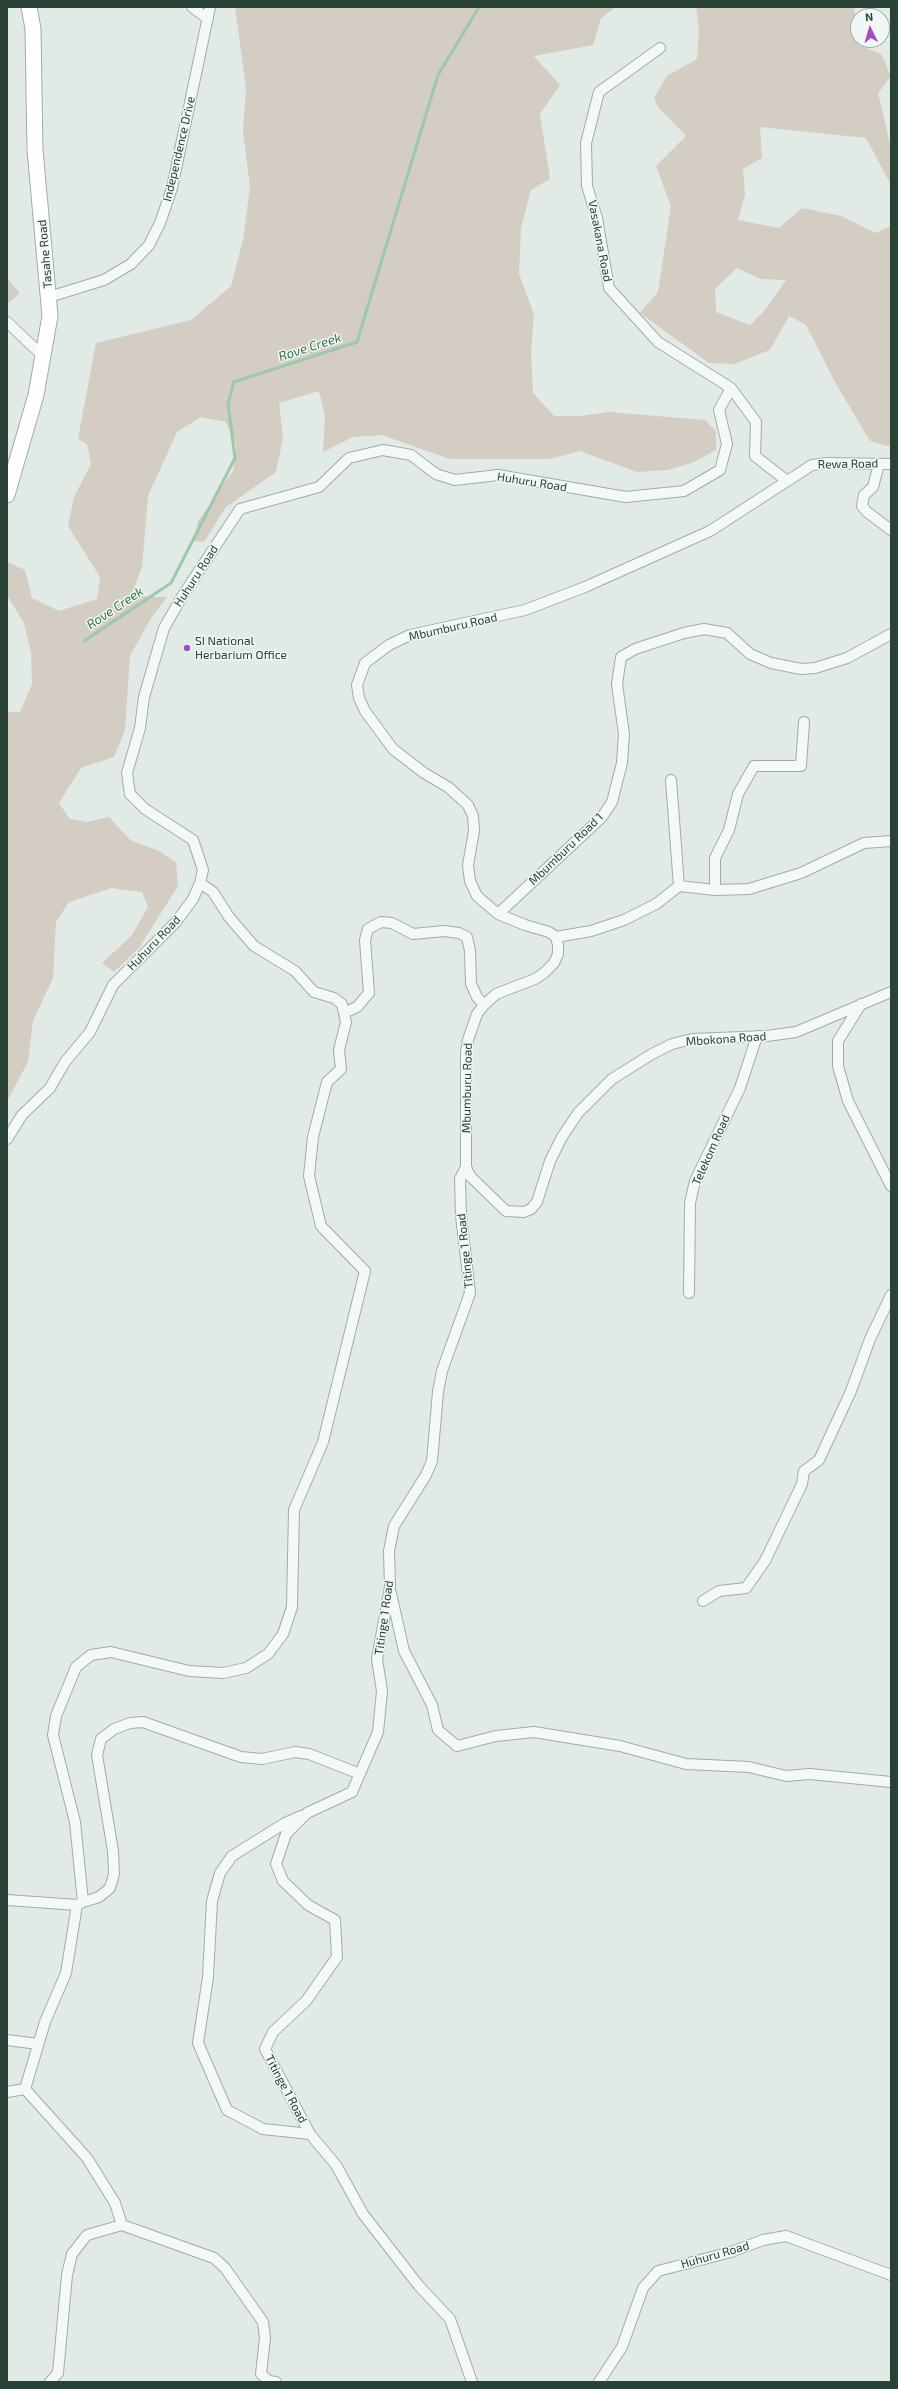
<!DOCTYPE html>
<style>
body{margin:0}
#map{position:relative;width:898px;height:2389px;overflow:hidden;background:#e2eae5;font-family:"Exo 2",sans-serif}
canvas{display:block}
.frame{position:absolute;inset:0;border:8px solid #2a4135;pointer-events:none}
.north{position:absolute;left:850px;top:8px;width:40px;height:40px;box-sizing:border-box;background:#f1f7f4;border:1px solid #a1aea8;border-radius:50%;rotate:355deg;font-size:11px;font-weight:700;line-height:16px;text-align:center;color:#2a4135}
.north::after{content:'';display:block;margin:auto;width:14px;height:18px;background:#a24cc9;clip-path:polygon(50% 0,100% 100%,50% 72%,0 100%)}
</style>
<div id="map">
<canvas width="898" height="2389"></canvas>
<div class="frame"></div>
<div class="north">N</div>
</div>
<script>
const c = document.querySelector('canvas').getContext('2d');
c.lineJoin = 'round';
function fill(path, color) {
  c.fillStyle = color;
  c.fill(path, 'evenodd');
}
function shape(rows) {
  const path = new Path2D();
  for (const r of rows) {
    path.moveTo(r[0], r[1]);
    for (let i = 2; i < r.length; i += 2) path.lineTo(r[i], r[i + 1]);
  }
  return path;
}
function stroke(path, color, width, dash) {
  c.strokeStyle = color;
  c.lineWidth = width;
  c.lineCap = dash ? 'butt' : 'round';
  c.setLineDash(dash || []);
  c.stroke(path);
}
function drawText(font, color, halo, rows, align = 'center') {
  c.font = font + ' "Exo 2",sans-serif';
  c.lineWidth = 3;
  c.setLineDash([]);
  c.textBaseline = 'middle';
  c.strokeStyle = halo;
  c.fillStyle = color;
  for (const [text, x, y, turn = 0] of rows) {
    c.save();
    c.translate(x, y);
    c.rotate((+turn || 0) * Math.PI / 180);
    c.textAlign = isNaN(turn) ? turn : align;
    if (halo) c.strokeText(text, 0, 0);
    c.fillText(text, 0, 0);
    c.restore();
  }
}
fill(shape([
 [235,7,616,7,601,18,593,45,534,56,560,85,540,114,550,179,531,190,521,228,519,274,534,315,531,352,533,393,554,416,581,416,608,412,705,420,716,431,716,450,694,462,668,470,637,472,580,451,550,459,450,459,382,435,353,437,323,452,325,416,319,391,279,403,283,438,276,472,226,507,204,542,194,541,198,521,233,471,236,444,226,422,201,417,177,432,148,496,142,567,132,593,149,597,167,597,151,618,130,656,125,730,114,757,81,768,59,803,70,819,87,822,109,817,130,840,159,851,176,862,178,886,139,948,114,972,102,963,132,935,148,907,142,892,111,888,69,902,56,922,53,978,33,1021,28,1062,7,1101,7,712,20,712,32,684,31,653,24,623,7,595,7,562,25,570,32,598,59,611,97,599,100,577,68,526,74,497,91,464,87,444,78,439,96,343,191,320,231,286,243,240,250,187,243,130,246,88],
 [696,7,854,7,859,45,881,54,891,76,878,93,891,148,891,185,866,138,760,127,762,158,743,169,745,195,738,220,779,228,802,208,841,216,875,233,891,226,891,445,888,446,870,441,835,382,806,325,789,316,770,350,734,364,709,363,640,313,658,292,671,206,656,166,686,136,658,107,654,98,667,76,697,59,699,31],
 [737,268,761,279,786,280,766,309,750,325,716,312,715,289],
 [7,278,20,293,7,304]
]), '#d3cdc3');
stroke(shape([
 [84,641,171,583,235,458,228,404,234,382,357,342,438,75,479,7]
]), '#9ec8ad', 3);
const street = shape([
 [192,7,208,19],
 [660,48,599,92,586,143,587,186,597,218,609,288,658,342,731,388,756,422,755,456,787,481],
 [49,297,104,280,131,264,149,245,160,223,172,188,210,7],
 [7,322,44,357],
 [879,464,873,487,864,495,862,506,867,512,891,530],
 [891,464,827,463,812,465,710,531,585,587,525,610,410,635,389,645,365,663,357,685,359,698,365,711,393,749,424,773,448,787,468,805,473,816,474,831,468,865,470,881,477,896,498,914,525,925,549,932,556,937,558,945,558,954,554,963,544,973,535,979,496,994,484,1005,477,1014,468,1040,466,1052,466,1167,470,1176,506,1211,524,1212,531,1209,537,1202,550,1161,562,1137,578,1113,612,1079,652,1054,672,1044,692,1039,767,1036,796,1032,891,992],
 [671,780,679,886],
 [715,890,715,858,729,830,738,794,754,766,801,766,804,722],
 [498,914,602,817,612,802,622,763,624,734,617,684,621,657,635,649,684,633,704,629,727,633,750,654,771,663,801,669,815,668,847,658,891,634],
 [556,937,591,931,624,920,656,904,679,886,715,890,749,889,801,873,864,843,891,841],
 [861,1004,838,1041,838,1066,848,1101,891,1186],
 [344,1013,357,1007,369,993,365,940,368,929,381,922,392,923,413,934,444,931,459,933,467,937,470,951,471,984,477,997,484,1005],
 [7,1139,22,1115,50,1088,65,1062,90,1032,113,985,176,922,193,899,200,883,203,870,193,840,145,809,130,794,127,773,140,728,144,697,164,628,183,595,240,509,319,487,349,458,383,450,411,455,436,474,455,480,498,475,626,497,684,491,720,470,727,444,719,410,731,388],
 [466,1167,460,1179,461,1216,470,1293,442,1371,438,1392,432,1461,426,1475,394,1526,389,1551,390,1587,377,1659,382,1691,378,1732,352,1792,307,1813,286,1834,276,1864,283,1881,308,1905,335,1920,337,1957,306,2001,273,2032,265,2049,310,2134,336,2165,363,2214,419,2286,450,2319,472,2382],
 [689,1293,690,1203,695,1181,740,1088,757,1036],
 [391,1593,404,1651,432,1705,438,1730,457,1746,496,1736,534,1732,620,1746,686,1764,749,1767,786,1776,810,1774,891,1782],
 [703,1601,719,1591,746,1588,765,1561,802,1484,804,1471,819,1460,851,1391,870,1339,891,1295],
 [301,1816,285,1823,232,1856,220,1873,212,1901,208,1977,198,2043,227,2110,263,2129,310,2134],
 [7,1900,77,1905,66,1973,45,2022,25,2089,7,2092],
 [83,1902,99,1897,110,1888,114,1874,113,1851,97,1755,101,1739,114,1729,130,1723,143,1722,241,1757,262,1759,295,1752,309,1754,360,1774],
 [77,1905,83,1902,75,1822,53,1735,56,1716,76,1667,91,1655,111,1652,189,1671,223,1673,246,1668,268,1654,283,1634,292,1607,294,1510,323,1442,365,1271,321,1226,309,1176,313,1137,327,1082,341,1069,339,1050,346,1022,342,1004,334,998,314,992,295,971,254,946,229,917,213,892,200,883],
 [7,2040,38,2044],
 [25,2089,87,2158,115,2203,122,2225,87,2235,72,2254,67,2275,58,2373,50,2382],
 [122,2225,214,2258,225,2268,263,2322,265,2338,261,2374,269,2381,276,2382],
 [599,2382,622,2347,643,2288,658,2271,731,2252,763,2240,786,2236,891,2275]
]);
const secondary = shape([
 [7,495,36,395,50,316,35,150,33,29,29,7]
]);
stroke(street, '#a0ada6', 12);
stroke(secondary, '#a0ada6', 17);
stroke(street, '#f4f8f6', 10);
stroke(secondary, '#fff', 15);
for (const [x, y, r, color] of [
 [187,648,4,"#a24cc9"]
]) {
  const dot = new Path2D();
  dot.arc(x, y, r, 0, 2 * Math.PI);
  c.fillStyle = color;
  c.fill(dot);
  stroke(dot, '#f1f7f4', 1.5);
}
drawText('12px', '#2a4135', '#f1f7f4', [
 ["Independence Drive",179,149,-77],
 ["Vasakana Road",600,241,79],
 ["Tasahe Road",45,254,-95],
 ["Rewa Road",848,464,-1],
 ["Huhuru Road",532,482,9],
 ["Huhuru Road",196,576,-57],
 ["Mbumburu Road",453,627,-13],
 ["Mbumburu Road 1",566,849,-44],
 ["Huhuru Road",154,943,-46],
 ["Mbokona Road",726,1039,-4],
 ["Mbumburu Road",467,1088,-89],
 ["Telekom Road",711,1150,-66],
 ["Titinge 1 Road",465,1251,-96],
 ["Titinge 1 Road",384,1618,-82],
 ["Titinge 1 Road",286,2089,62],
 ["Huhuru Road",715,2255,-16]
]);
drawText('12px', '#2a4135', '#f1f7f4', [
 ["SI National",195,641],
 ["Herbarium Office",195,655]
], 'left');
drawText('italic 13px', '#36744e', '#f1f7f4', [
 ["Rove Creek",310,347,-18],
 ["Rove Creek",115,608,-34]
]);
</script>
